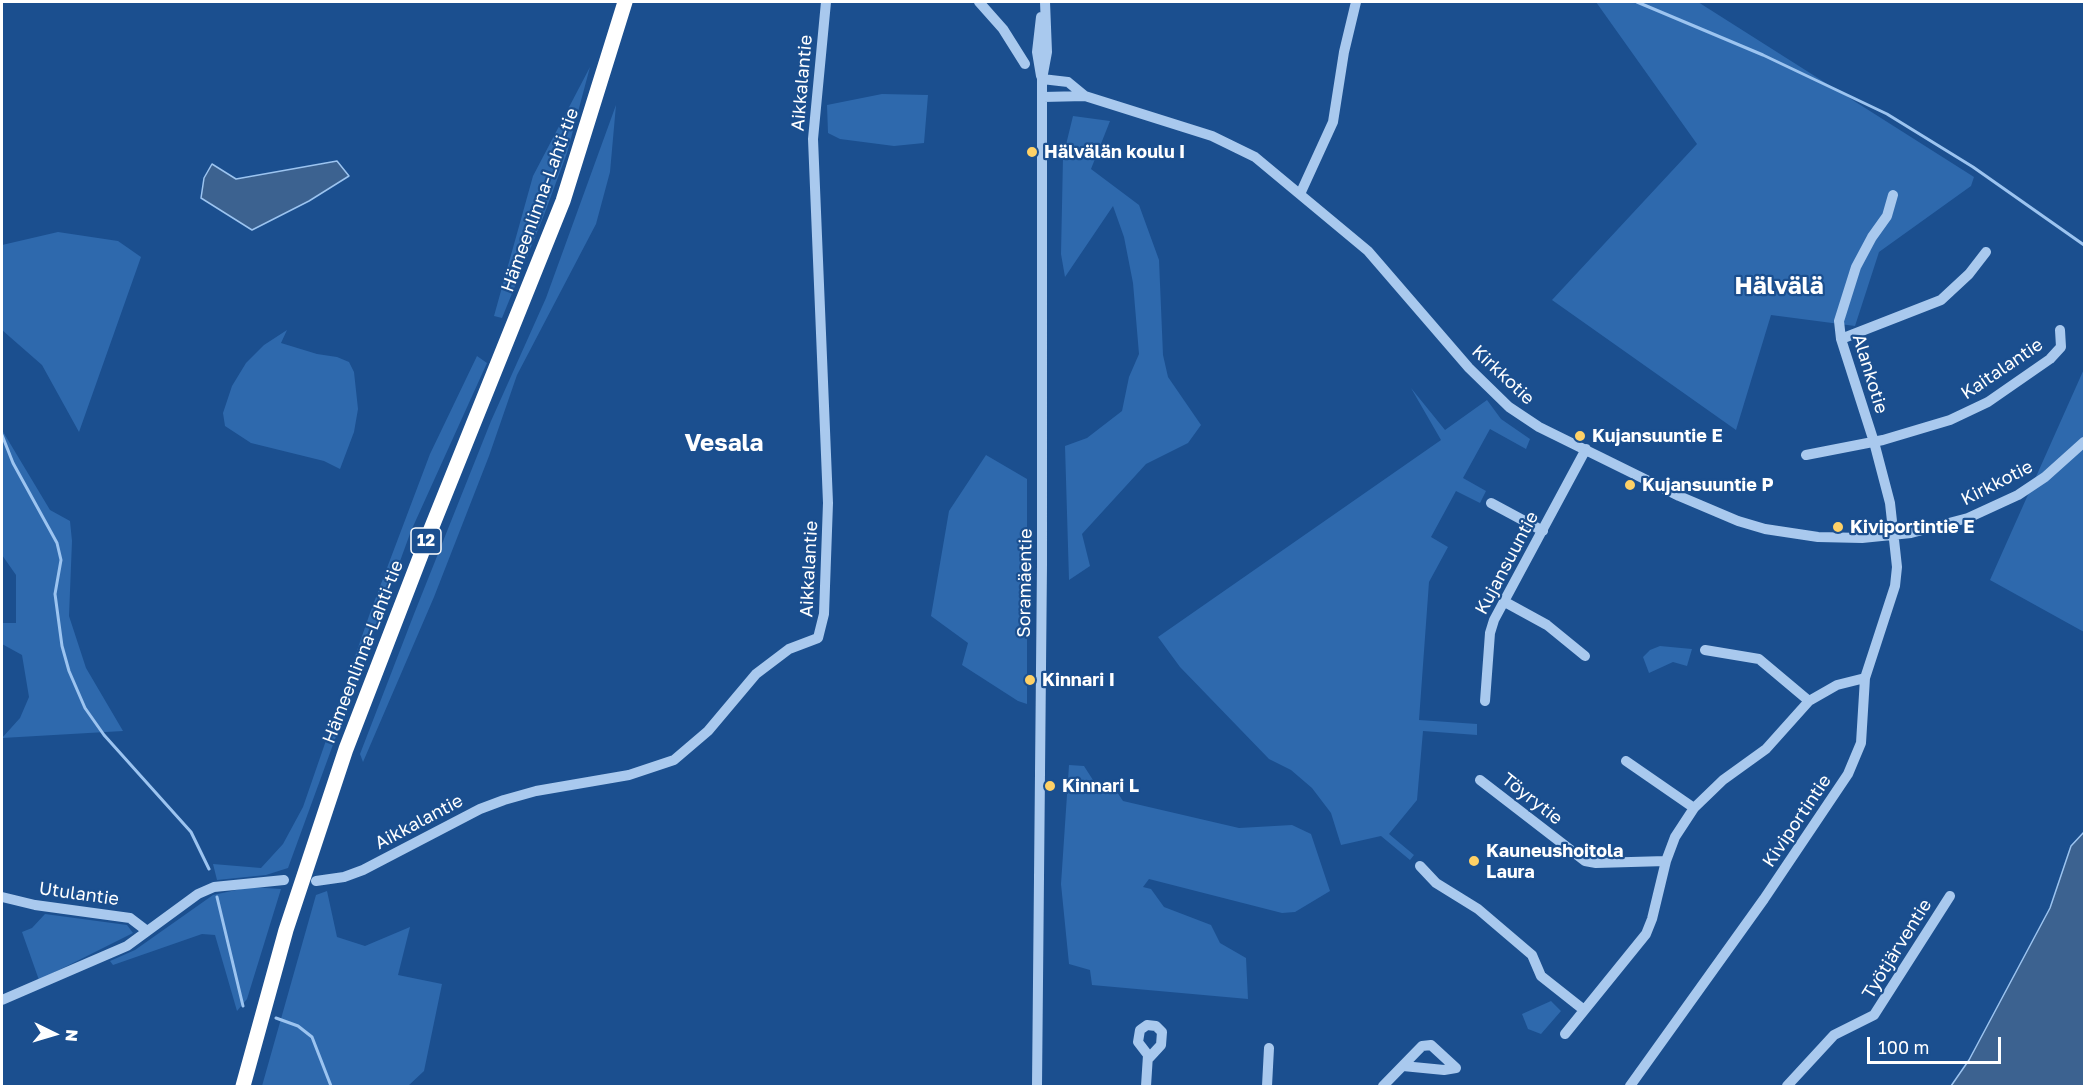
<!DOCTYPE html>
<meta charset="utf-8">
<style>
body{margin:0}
#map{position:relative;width:2086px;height:1088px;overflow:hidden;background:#1b4f8f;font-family:"Golos Text",sans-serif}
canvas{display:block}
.frame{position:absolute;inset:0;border:3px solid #fff;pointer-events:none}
.north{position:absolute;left:24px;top:1004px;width:60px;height:60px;-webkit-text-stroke:4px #1b4f8f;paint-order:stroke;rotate:95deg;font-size:16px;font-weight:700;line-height:24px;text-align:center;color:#fff}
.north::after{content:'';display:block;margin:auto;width:21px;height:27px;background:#fff;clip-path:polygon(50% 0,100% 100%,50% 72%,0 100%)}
.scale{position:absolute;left:1867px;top:1037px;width:134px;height:27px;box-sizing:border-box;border:3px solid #fff;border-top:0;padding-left:8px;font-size:18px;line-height:21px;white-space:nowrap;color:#fff;-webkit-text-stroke:4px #1b4f8f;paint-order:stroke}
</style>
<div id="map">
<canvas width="2086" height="1088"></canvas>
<div class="frame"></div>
<div class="north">N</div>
<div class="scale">100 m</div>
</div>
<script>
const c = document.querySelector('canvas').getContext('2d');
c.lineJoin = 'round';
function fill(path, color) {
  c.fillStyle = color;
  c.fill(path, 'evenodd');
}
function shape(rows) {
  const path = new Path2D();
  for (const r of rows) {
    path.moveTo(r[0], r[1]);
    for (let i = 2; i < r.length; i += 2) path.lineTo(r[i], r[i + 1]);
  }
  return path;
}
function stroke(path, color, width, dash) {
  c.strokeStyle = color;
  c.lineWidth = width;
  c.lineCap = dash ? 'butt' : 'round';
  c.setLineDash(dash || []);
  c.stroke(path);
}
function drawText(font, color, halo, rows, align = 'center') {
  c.font = font + ' "Golos Text",sans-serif';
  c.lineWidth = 4.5;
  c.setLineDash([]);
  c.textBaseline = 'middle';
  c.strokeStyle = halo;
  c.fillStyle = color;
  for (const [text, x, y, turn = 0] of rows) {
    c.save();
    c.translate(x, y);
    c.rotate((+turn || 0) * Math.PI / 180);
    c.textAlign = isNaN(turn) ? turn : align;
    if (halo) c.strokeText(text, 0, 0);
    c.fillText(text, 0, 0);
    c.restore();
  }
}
fill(shape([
 [1596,2,1698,2,1974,177,1971,186,1879,252,1855,326,1771,315,1736,430,1552,300,1697,144],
 [590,67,567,153,544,215,502,318,494,316,533,176],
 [882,94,928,95,924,143,894,146,840,139,828,133,827,105],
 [616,105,610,172,596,224,517,375,489,456,434,597,363,762,360,754,414,614,491,421,546,298],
 [1073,116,1110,121,1091,169,1139,205,1159,260,1163,355,1168,377,1201,425,1188,443,1146,464,1082,534,1090,566,1069,580,1065,446,1087,438,1122,411,1129,377,1139,354,1133,283,1124,237,1113,206,1065,277,1061,254,1063,157],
 [58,232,118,241,141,257,79,432,42,365,2,330,2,245],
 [287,330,281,343,317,354,337,357,349,362,354,372,358,409,354,432,340,469,324,461,251,443,225,426,223,413,232,386,246,363,264,345],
 [477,356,487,363,411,531,288,868,266,875,217,880,213,864,261,868,283,844,303,807,370,613,430,454],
 [2084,369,2084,632,1990,580],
 [1411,388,1445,430,1487,400,1501,419,1530,439,1526,449,1490,429,1463,478,1486,491,1480,503,1456,491,1431,537,1448,547,1429,582,1419,720,1477,724,1477,735,1423,731,1417,800,1389,834,1414,855,1410,860,1381,836,1341,845,1331,813,1312,788,1291,770,1269,759,1180,667,1158,637,1441,440],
 [2,430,50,510,70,521,72,541,69,616,86,668,123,731,2,738,20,718,29,697,22,655,2,644,2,623,16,623,16,575,2,555],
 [986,455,1027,479,1027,704,1018,701,962,665,968,643,931,616,949,511],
 [1660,646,1692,649,1687,666,1673,662,1649,673,1643,657,1650,650],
 [1069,765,1084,766,1100,791,1113,786,1123,801,1239,828,1292,825,1311,834,1330,891,1295,912,1282,913,1149,879,1143,887,1151,889,1164,907,1211,925,1220,943,1246,958,1248,999,1092,985,1090,970,1069,964,1061,884],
 [250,887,281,889,247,999,237,1011,215,935,202,934,113,965,110,961,135,950,213,895],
 [327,891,337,937,365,946,410,927,398,975,442,984,424,1071,408,1086,262,1086,316,895],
 [45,914,127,925,133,933,39,980,22,932,32,928],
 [1551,1001,1561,1011,1541,1034,1528,1029,1522,1014]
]), '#2e69ad');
const water = shape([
 [337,161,349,176,309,201,252,230,201,198,204,178,212,164,236,179,337,161],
 [2084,832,2084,1086,1951,1086,1969,1060,2050,908,2071,846,2084,832]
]);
fill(water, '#3c6290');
stroke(water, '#9cc4f0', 1.5);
stroke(shape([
 [1637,2,1763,55,1887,114,1973,167,2084,245],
 [2,435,13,463,57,543,61,560,55,594,62,646,69,671,85,708,104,735,191,832,209,869],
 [217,897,243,1006],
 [276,1018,298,1026,312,1037,331,1086]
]), '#9cc4f0', 3);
stroke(shape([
 [979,2,1003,29,1025,64],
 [1041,17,1037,52,1041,76],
 [1042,79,1068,82,1085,96],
 [1043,97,1085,96,1212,136,1255,157,1368,251,1469,368,1509,407,1539,427,1679,496,1738,521,1765,529,1818,537,1862,538,1911,533,1968,518,2018,495,2045,477,2084,442],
 [1301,192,1333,122,1344,52,1356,2],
 [1841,339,1941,300,1969,274,1986,252],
 [1806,455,1883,440,1950,420,1988,402,2050,359,2061,347,2060,330],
 [1491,503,1543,531],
 [1505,602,1547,625,1585,656],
 [1705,650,1759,659,1809,701],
 [1485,701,1490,633,1494,620,1586,449],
 [1626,761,1694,808],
 [1480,780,1585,861,1596,863,1666,861],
 [1420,866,1436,883,1478,909,1532,955,1541,976,1584,1010],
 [316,881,344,877,363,870,480,809,504,800,536,791,629,775,674,760,708,731,756,674,789,649,818,638,824,614,828,503,813,139,826,2],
 [2,897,35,905,130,918,147,931],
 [2,1000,127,946,198,894,214,887,284,880],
 [1565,1034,1646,934,1652,919,1666,861,1675,837,1694,808,1723,780,1766,749,1809,701,1837,685,1865,678],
 [1037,1086,1042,564,1042,79,1047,52,1045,2],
 [1146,1086,1148,1055,1138,1042,1140,1030,1147,1025,1156,1026,1162,1032,1161,1045,1149,1058],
 [1267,1086,1269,1048],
 [1383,1086,1422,1046,1431,1045,1456,1068,1444,1070,1403,1066],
 [1630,1086,1764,899,1848,774,1861,743,1865,678,1895,586,1897,567,1890,503,1874,442,1841,339,1839,321,1856,267,1872,237,1887,216,1893,195],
 [1787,1086,1834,1035,1874,1015,1950,896]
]), '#a9c9ee', 10);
stroke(shape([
 [243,1086,286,930,346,749,429,534,563,201,625,2]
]), '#fff', 15);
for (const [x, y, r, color] of [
 [1032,152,6,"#ffd166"],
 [1580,436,6,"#ffd166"],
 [1630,485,6,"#ffd166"],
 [1838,527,6,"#ffd166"],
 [1030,680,6,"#ffd166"],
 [1050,786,6,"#ffd166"],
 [1474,861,6,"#ffd166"]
]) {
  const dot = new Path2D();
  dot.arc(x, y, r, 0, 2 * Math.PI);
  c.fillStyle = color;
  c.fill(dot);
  stroke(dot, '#1b4f8f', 2);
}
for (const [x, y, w] of [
 [426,541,30]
]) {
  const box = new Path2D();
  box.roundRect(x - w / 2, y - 13, w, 26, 4.5);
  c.fillStyle = '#1b4f8f';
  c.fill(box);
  stroke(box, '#fff', 1.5);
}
drawText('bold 16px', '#fff', null, [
 ["12",426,541]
]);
drawText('18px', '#fff', '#1b4f8f', [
 ["Aikkalantie",802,83,-85],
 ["Hämeenlinna-Lahti-tie",540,200,-70],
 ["Kaitalantie",2002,369,-34],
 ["Alankotie",1870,374,73],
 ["Kirkkotie",1503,375,43],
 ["Kirkkotie",1997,483,-27],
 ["Kujansuuntie",1507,563,-62],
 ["Aikkalantie",809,569,-87],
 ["Soramäentie",1025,583,-89],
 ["Hämeenlinna-Lahti-tie",363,652,-69],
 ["Töyrytie",1532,799,38],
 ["Kiviportintie",1797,821,-56],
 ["Aikkalantie",419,822,-28],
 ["Utulantie",79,894,8],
 ["Työtjärventie",1897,949,-58]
]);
drawText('bold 18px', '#fff', '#1b4f8f', [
 ["Hälvälän koulu I",1044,152],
 ["Kujansuuntie E",1592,436],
 ["Kujansuuntie P",1642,485],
 ["Kiviportintie E",1850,527],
 ["Kinnari I",1042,680],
 ["Kinnari L",1062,786],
 ["Kauneushoitola",1486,851],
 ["Laura",1486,872]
], 'left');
drawText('bold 24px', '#fff', '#1b4f8f', [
 ["Hälvälä",1779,286],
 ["Vesala",724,443]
]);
</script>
